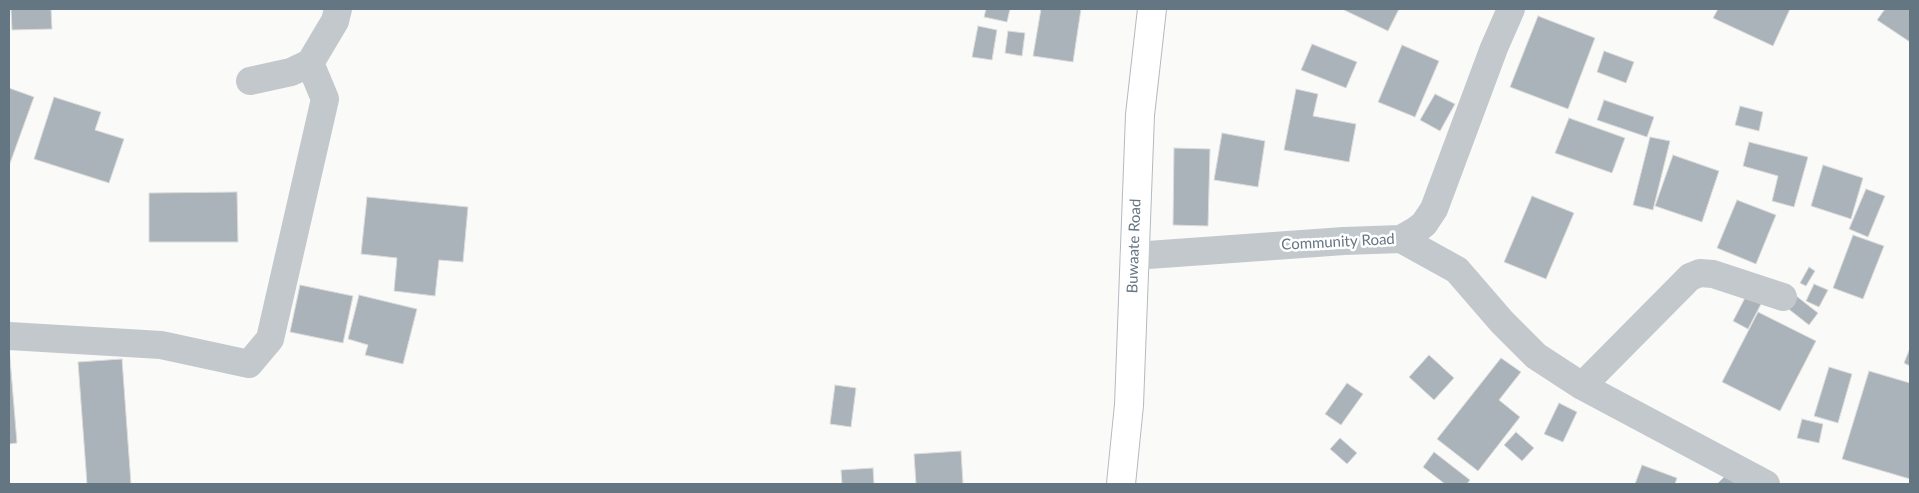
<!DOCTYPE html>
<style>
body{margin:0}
#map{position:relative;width:1919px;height:493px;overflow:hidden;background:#fafaf8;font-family:Lato,sans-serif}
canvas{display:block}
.frame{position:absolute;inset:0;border:10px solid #657683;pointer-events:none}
</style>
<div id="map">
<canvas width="1919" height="493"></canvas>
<div class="frame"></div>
</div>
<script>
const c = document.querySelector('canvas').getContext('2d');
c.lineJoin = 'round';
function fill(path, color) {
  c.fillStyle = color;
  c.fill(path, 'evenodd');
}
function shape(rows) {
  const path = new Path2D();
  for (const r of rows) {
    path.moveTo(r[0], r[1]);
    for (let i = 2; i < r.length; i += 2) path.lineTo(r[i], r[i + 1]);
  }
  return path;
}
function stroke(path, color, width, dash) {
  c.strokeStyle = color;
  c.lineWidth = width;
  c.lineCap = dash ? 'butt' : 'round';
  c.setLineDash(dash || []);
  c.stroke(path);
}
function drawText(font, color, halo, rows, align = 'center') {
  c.font = font + ' Lato,sans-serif';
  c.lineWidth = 5;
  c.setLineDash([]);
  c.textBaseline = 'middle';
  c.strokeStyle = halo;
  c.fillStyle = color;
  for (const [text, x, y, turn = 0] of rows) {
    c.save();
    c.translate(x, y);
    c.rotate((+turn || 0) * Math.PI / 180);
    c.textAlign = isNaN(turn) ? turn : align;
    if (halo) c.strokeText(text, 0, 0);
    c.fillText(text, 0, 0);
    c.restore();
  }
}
const building = shape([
 [11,9,51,9,52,29,12,30,11,9],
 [986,9,1010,9,1007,22,984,17,986,9],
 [1041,9,1081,9,1073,62,1033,56,1041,9],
 [1342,9,1399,9,1388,31,1342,9],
 [1718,9,1790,9,1773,46,1713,18,1718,9],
 [1885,9,1910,9,1910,42,1877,20,1885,9],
 [1538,16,1595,38,1568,109,1510,87,1538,16],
 [978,26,997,30,992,60,972,57,978,26],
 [1008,31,1025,33,1022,56,1005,53,1008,31],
 [1312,44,1357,62,1346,88,1301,70,1312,44],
 [1402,45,1439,61,1415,117,1378,102,1402,45],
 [1604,51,1634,62,1626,83,1597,72,1604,51],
 [9,88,34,97,9,166,9,88],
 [1296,89,1318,94,1313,116,1356,124,1349,162,1284,150,1296,89],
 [1435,94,1455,104,1440,131,1420,120,1435,94],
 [54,97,101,112,95,130,124,139,109,183,34,159,54,97],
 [1604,100,1654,117,1647,137,1597,120,1604,100],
 [1740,106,1763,112,1759,131,1735,125,1740,106],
 [1569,118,1625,138,1612,173,1555,153,1569,118],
 [1222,133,1265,141,1258,187,1214,180,1222,133],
 [1650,137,1670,141,1653,210,1633,205,1650,137],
 [1749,142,1808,157,1794,207,1772,201,1778,176,1743,166,1749,142],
 [1174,148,1210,149,1208,226,1173,225,1174,148],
 [1673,155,1719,171,1702,222,1655,206,1673,155],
 [1823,165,1863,178,1851,219,1811,206,1823,165],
 [1866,189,1885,196,1868,237,1849,229,1866,189],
 [237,192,238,242,149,242,149,193,237,192],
 [1532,196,1574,213,1546,279,1504,262,1532,196],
 [367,197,468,207,463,262,439,260,435,296,394,291,397,258,361,254,367,197],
 [1737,200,1776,215,1756,264,1717,248,1737,200],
 [1853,235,1884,246,1863,299,1833,288,1853,235],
 [1809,267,1815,271,1806,286,1800,283,1809,267],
 [1814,284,1828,290,1819,307,1806,301,1814,284],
 [300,285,353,296,343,343,290,332,300,285],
 [359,295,417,309,403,364,365,355,368,345,348,339,359,295],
 [1795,295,1818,313,1809,325,1786,307,1795,295],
 [1746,296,1761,304,1748,329,1733,321,1746,296],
 [1758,312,1816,341,1780,411,1722,382,1758,312],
 [9,346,17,443,9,444,9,346],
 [1910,348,1910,366,1904,363,1910,348],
 [1429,355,1454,378,1434,400,1409,377,1429,355],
 [1501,358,1521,372,1499,400,1520,417,1478,471,1437,439,1501,358],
 [122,359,131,484,87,484,78,362,122,359],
 [1829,367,1852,374,1838,423,1814,416,1829,367],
 [1869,371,1910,383,1910,479,1842,459,1869,371],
 [1347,383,1363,394,1341,425,1325,414,1347,383],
 [835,385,856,388,851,427,830,424,835,385],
 [1559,403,1577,412,1563,442,1544,434,1559,403],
 [1802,419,1823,424,1819,443,1797,438,1802,419],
 [1516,432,1534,448,1522,461,1504,445,1516,432],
 [1340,438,1357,453,1347,464,1330,449,1340,438],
 [961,451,963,484,916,484,914,454,961,451],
 [1434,452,1470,480,1467,484,1445,484,1423,467,1434,452],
 [1642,465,1677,478,1675,484,1635,484,1642,465],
 [873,468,874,484,842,484,841,470,873,468],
 [1726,475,1736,484,1717,484,1726,475]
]);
fill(building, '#aab3b9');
stroke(building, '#dcdcda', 1);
const secondary = shape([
 [1121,484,1129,405,1140,115,1152,9]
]);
stroke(secondary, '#b3babf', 30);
stroke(shape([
 [250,81,291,72,310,63,335,21,338,9],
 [1401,239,1457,270,1502,322,1536,356,1582,386,1766,484],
 [1134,256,1344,241,1401,239,1415,231,1424,224,1434,209,1494,48,1511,9],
 [9,336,161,345,249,364,270,339,325,99,310,63],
 [1582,386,1690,277,1700,273,1713,274,1783,297]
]), '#c3c8cc', 28);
stroke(secondary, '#fff', 28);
drawText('15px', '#657683', '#fff', [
 ["Community Road",1338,242,-3],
 ["Buwaate Road",1134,246,-88]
]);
</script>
